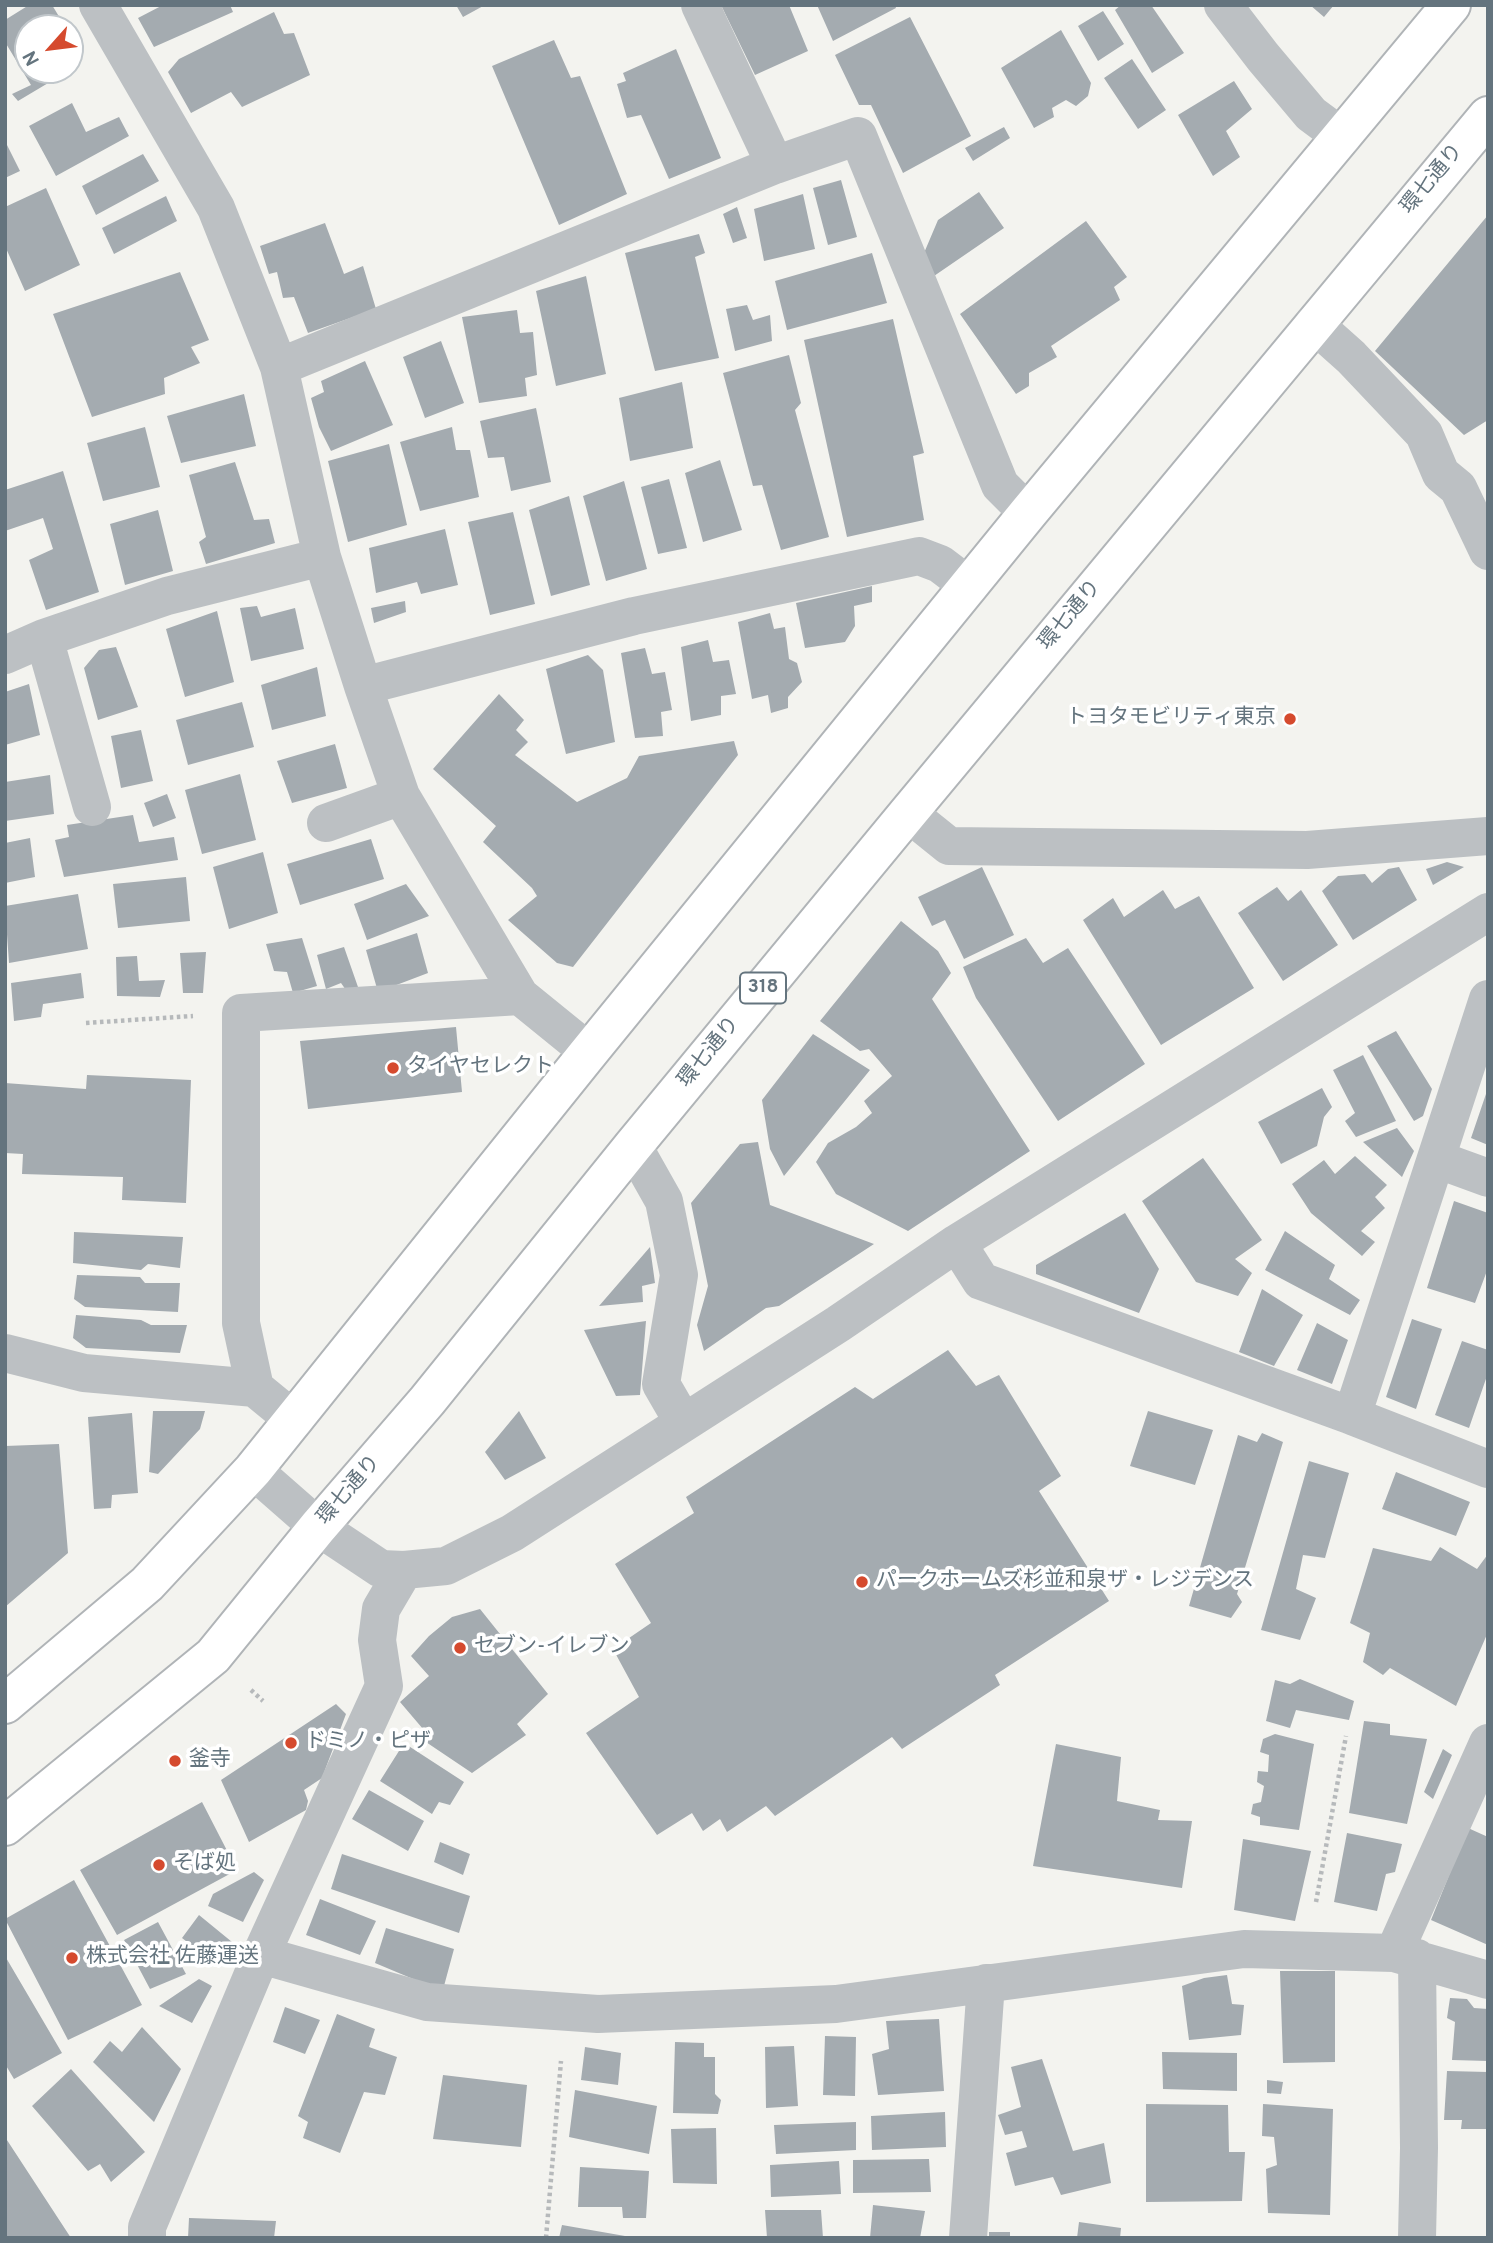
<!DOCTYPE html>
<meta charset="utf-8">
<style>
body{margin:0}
#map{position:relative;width:1493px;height:2243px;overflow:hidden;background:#f3f3ef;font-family:Overpass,sans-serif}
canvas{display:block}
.frame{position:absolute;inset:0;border:7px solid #64747e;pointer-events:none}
.north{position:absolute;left:14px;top:14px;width:70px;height:70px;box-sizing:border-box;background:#fff;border:2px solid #c1c7cb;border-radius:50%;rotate:242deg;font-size:19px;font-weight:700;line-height:28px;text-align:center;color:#64747e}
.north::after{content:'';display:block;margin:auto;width:24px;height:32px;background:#d54a2e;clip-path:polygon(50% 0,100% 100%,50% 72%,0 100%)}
</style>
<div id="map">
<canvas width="1493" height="2243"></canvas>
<div class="frame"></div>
<div class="north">N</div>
</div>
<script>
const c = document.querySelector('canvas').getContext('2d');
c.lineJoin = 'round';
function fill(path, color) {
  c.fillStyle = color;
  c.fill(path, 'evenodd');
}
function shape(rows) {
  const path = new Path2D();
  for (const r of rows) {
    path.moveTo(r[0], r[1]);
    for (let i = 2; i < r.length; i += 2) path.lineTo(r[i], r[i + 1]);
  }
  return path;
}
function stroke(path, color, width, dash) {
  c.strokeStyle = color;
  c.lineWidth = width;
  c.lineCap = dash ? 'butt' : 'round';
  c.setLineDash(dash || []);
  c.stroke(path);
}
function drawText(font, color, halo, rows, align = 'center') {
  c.font = font + ' Overpass,"Noto Sans JP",sans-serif';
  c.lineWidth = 7;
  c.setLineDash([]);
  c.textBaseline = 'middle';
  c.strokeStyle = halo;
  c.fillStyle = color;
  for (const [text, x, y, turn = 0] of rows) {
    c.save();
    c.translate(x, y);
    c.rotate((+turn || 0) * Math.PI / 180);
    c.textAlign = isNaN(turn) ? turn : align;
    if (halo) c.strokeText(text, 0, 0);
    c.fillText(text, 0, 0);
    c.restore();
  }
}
fill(shape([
 [29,5,52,5,63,23,56,28,28,28,28,70,70,70,18,101,12,94,31,85,5,42,5,20],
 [163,5,230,5,233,12,154,47,138,18],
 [456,5,485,5,463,17],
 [721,5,789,5,808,51,755,75],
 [817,5,895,5,896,8,833,41],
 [1121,5,1151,5,1184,53,1152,73,1115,10],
 [1310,5,1334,5,1324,17],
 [1103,11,1124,44,1098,61,1078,26],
 [274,12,284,34,294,33,310,75,242,107,231,92,191,113,168,72,179,59],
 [910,17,971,136,903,173,871,105,859,105,835,55],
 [1061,30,1091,83,1088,96,1076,106,1066,100,1052,108,1054,117,1034,128,1001,68],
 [554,40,571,78,580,76,627,194,559,225,492,66],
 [676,49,721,158,669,179,641,115,627,118,617,84,626,81,623,73],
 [1132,59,1166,110,1138,129,1104,78],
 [1234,81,1252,109,1226,131,1240,157,1213,176,1178,115],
 [72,103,86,132,119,117,129,136,56,176,29,126],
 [1004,127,1010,138,973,161,965,148],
 [5,141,20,171,5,178],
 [143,154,159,181,96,215,82,186],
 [841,180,857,237,828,245,813,188],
 [46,188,80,265,25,291,5,246,5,207],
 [979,192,1004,228,934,276,924,253,938,220],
 [803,194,815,249,764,261,754,209],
 [166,196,177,221,114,254,102,228],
 [737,207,747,238,733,243,723,214],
 [1488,215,1488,420,1464,435,1375,351],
 [1086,221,1127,277,1114,287,1120,300,1051,346,1057,357,1029,373,1029,386,1016,394,960,314],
 [325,223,344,274,363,266,376,309,308,333,294,297,283,298,277,272,269,274,260,246],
 [699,234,705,253,695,257,719,358,655,371,625,253],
 [872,253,887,303,787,330,775,281],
 [180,272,209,340,191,347,200,363,164,378,165,394,92,417,53,314],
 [586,276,606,374,556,386,536,291],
 [747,305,753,320,770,315,772,341,735,351,726,309],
 [517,310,520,333,533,332,537,375,525,378,527,396,479,403,462,317],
 [893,319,924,453,913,456,924,520,847,537,804,340],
 [441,341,464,403,425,418,403,357],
 [789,355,801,403,795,410,829,537,781,550,762,485,753,486,723,373],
 [365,361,393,425,331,451,319,427,311,398,324,392,321,381],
 [682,382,693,448,630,461,619,398],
 [244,394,256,446,181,463,167,416],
 [536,408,551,482,511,491,504,457,488,458,480,421],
 [145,427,160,487,103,501,87,443],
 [452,427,456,450,470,450,479,497,420,511,400,442],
 [389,444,407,525,348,542,328,461],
 [720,460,742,530,703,542,685,473],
 [235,462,254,520,269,519,275,543,206,564,199,542,206,537,189,475],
 [63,471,99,592,46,610,29,560,53,549,43,518,5,531,5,490],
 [669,479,687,548,658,554,641,487],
 [624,481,647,569,606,581,583,496],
 [569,496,590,585,551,596,529,510],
 [158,510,173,571,125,585,110,524],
 [513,512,535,604,490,615,468,522],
 [445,529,458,585,421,594,417,582,376,593,369,548],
 [872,586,872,602,854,606,855,626,845,642,805,648,796,603],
 [405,601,406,612,374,623,371,608],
 [257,606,261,617,295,608,304,649,251,661,240,608],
 [217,611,234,682,185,697,166,629],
 [770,613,774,629,785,627,789,659,797,663,802,682,788,697,788,708,771,713,768,695,752,699,738,622],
 [708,640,713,662,729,660,736,694,721,696,721,715,691,721,681,647],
 [116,647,138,707,98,720,84,668,99,650],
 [645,648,652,674,665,672,672,710,661,712,663,736,635,738,621,653],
 [588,655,603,670,615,742,566,754,546,669],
 [317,667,326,716,272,730,261,685],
 [29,684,40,735,5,745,5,692],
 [499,694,524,720,516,730,528,742,515,755,577,802,627,778,639,756,734,741,738,755,573,967,557,963,508,920,537,896,532,888,483,842,496,826,433,769],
 [242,702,254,747,188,765,176,720],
 [141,730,153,781,121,788,111,736],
 [335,744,347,788,292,803,277,761],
 [240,774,256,840,202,854,185,790],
 [50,775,54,814,5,821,5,782],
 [167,794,176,818,153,827,144,803],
 [133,815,139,842,174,837,178,860,64,877,55,840,69,837,67,825],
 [30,838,35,877,5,883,5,843],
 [371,839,384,879,300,905,287,864],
 [263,852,278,913,229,929,213,867],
 [1447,862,1464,867,1433,885,1426,869],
 [982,867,1014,935,964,959,945,920,932,926,918,897],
 [1399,867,1417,900,1353,940,1322,891,1338,876,1365,874,1372,883,1388,869],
 [186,877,190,921,118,928,113,884],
 [406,884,429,916,367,940,354,904],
 [1277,887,1288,901,1301,890,1338,945,1283,981,1238,913],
 [1163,890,1175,909,1199,896,1254,988,1161,1045,1083,920,1113,898,1124,917],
 [78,894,88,949,9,963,5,906],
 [901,921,938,951,951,973,932,999,1030,1151,908,1231,836,1194,816,1162,828,1143,856,1127,872,1113,864,1101,892,1076,869,1049,860,1051,820,1021],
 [417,933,428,973,378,992,366,950],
 [302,938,317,986,293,993,287,972,274,971,266,944],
 [1026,938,1043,963,1068,948,1145,1064,1058,1121,976,998,963,967],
 [344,947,358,987,348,993,341,983,326,989,317,955],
 [206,952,203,993,183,993,180,953],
 [137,956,139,981,165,980,160,997,117,996,116,957],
 [81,973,84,998,43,1004,41,1017,14,1021,11,983],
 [456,1027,462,1092,308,1109,300,1041],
 [1396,1031,1432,1089,1423,1116,1414,1121,1367,1046],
 [813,1034,870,1070,784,1176,770,1149,762,1100],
 [1363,1055,1396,1121,1356,1137,1345,1121,1355,1113,1333,1070],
 [87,1075,191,1080,186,1203,122,1200,123,1177,22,1174,23,1154,5,1153,5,1083,86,1089],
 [1322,1088,1332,1107,1324,1117,1317,1146,1281,1164,1258,1122],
 [1487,1091,1488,1091,1488,1145,1471,1138],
 [1397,1128,1414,1151,1402,1177,1363,1142],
 [758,1142,770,1205,874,1244,779,1306,766,1308,704,1351,697,1325,708,1286,691,1203,740,1144],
 [1355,1156,1387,1185,1375,1197,1385,1208,1361,1231,1375,1242,1362,1256,1311,1213,1292,1184,1324,1160,1335,1174],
 [1203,1158,1262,1240,1235,1259,1252,1273,1238,1296,1196,1282,1142,1201],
 [1454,1201,1488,1213,1488,1268,1475,1303,1427,1288],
 [1125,1213,1159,1269,1139,1313,1036,1274,1036,1265],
 [1285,1231,1335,1265,1329,1279,1360,1300,1350,1315,1265,1270],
 [74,1232,183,1237,180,1268,148,1264,141,1270,73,1263],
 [650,1247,655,1283,642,1286,643,1302,599,1306],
 [77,1275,140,1277,145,1283,180,1283,178,1312,85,1307,74,1299],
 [1262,1289,1303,1315,1274,1366,1239,1352],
 [76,1315,141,1320,151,1325,187,1325,180,1353,86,1348,73,1338],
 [1412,1319,1442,1329,1416,1409,1386,1397],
 [646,1321,640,1395,616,1396,584,1330],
 [1317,1323,1348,1340,1332,1384,1297,1370],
 [1462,1341,1488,1350,1488,1373,1469,1428,1435,1415],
 [948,1350,976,1386,999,1375,1061,1476,1039,1491,1109,1601,995,1675,1000,1685,902,1749,892,1737,775,1816,766,1806,727,1832,720,1819,703,1831,692,1813,657,1835,586,1733,639,1697,613,1649,651,1623,615,1564,694,1513,686,1497,855,1387,873,1399],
 [153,1411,205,1411,200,1429,158,1474,149,1472],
 [519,1411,546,1458,505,1480,485,1452],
 [1148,1411,1213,1430,1195,1485,1130,1466],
 [132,1413,138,1493,112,1495,111,1508,94,1509,88,1417],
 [1262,1433,1283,1442,1237,1594,1242,1602,1231,1618,1189,1606,1238,1435,1257,1442],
 [59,1444,68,1553,5,1607,5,1446],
 [1309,1461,1349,1473,1325,1558,1303,1555,1296,1589,1316,1598,1300,1640,1261,1630],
 [1396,1472,1470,1502,1456,1536,1382,1509],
 [1440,1547,1477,1569,1488,1554,1488,1632,1456,1706,1390,1668,1383,1675,1363,1662,1370,1633,1350,1623,1373,1548,1431,1561],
 [480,1609,548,1694,517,1724,526,1735,472,1773,417,1736,423,1729,400,1702,429,1676,411,1656,429,1636,452,1617],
 [1300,1679,1354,1701,1349,1720,1296,1710,1290,1728,1266,1721,1275,1680,1290,1684],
 [336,1704,346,1714,322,1778,304,1790,308,1801,306,1810,249,1842,221,1780],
 [1364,1721,1390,1724,1390,1735,1427,1739,1407,1824,1349,1813],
 [1275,1734,1314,1744,1299,1830,1260,1825,1260,1817,1251,1814,1253,1804,1261,1802,1264,1786,1257,1782,1258,1771,1268,1772,1269,1755,1260,1752,1263,1739],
 [404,1743,464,1782,450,1805,439,1802,432,1814,380,1781],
 [1056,1744,1121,1757,1117,1801,1160,1810,1158,1820,1192,1821,1182,1888,1033,1866],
 [1443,1749,1452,1755,1433,1799,1424,1792],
 [369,1790,424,1821,408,1851,352,1819],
 [202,1802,237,1870,117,1935,80,1870],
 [1468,1828,1488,1837,1488,1945,1431,1920],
 [1347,1833,1402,1844,1395,1872,1386,1874,1377,1911,1334,1902],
 [1243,1839,1311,1851,1295,1921,1234,1910],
 [440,1842,470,1854,463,1875,434,1862],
 [342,1854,470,1896,459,1933,331,1889],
 [254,1872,264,1880,243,1922,208,1906,213,1894],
 [74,1880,142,2005,68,2040,5,1919],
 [320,1899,376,1921,360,1955,306,1935],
 [199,1915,232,1942,216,1964,182,1938],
 [158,1922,186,1974,150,1989,124,1940],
 [386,1928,454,1949,444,1986,425,1984,375,1963],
 [5,1956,62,2053,14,2079,5,2064],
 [1280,1971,1335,1971,1335,2062,1283,2063],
 [1227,1975,1232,2004,1244,2005,1241,2035,1189,2040,1182,1986,1204,1978],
 [199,1979,212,1986,192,2023,159,2006],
 [1450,1998,1467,1999,1474,2008,1488,2009,1488,2061,1452,2060,1455,2022,1447,2018],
 [285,2007,320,2020,305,2054,273,2042],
 [337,2014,375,2029,369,2047,397,2057,385,2095,364,2092,340,2153,303,2138,308,2122,298,2116],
 [939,2019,944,2091,878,2095,872,2054,889,2049,886,2021],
 [142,2027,181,2069,154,2122,93,2062,110,2041,122,2052],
 [825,2036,856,2037,855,2096,823,2095],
 [675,2042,704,2043,704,2057,715,2057,715,2094,721,2100,718,2114,673,2113],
 [794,2046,798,2106,766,2108,765,2047],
 [585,2047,621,2053,618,2085,581,2080],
 [1162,2052,1237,2053,1237,2091,1163,2089],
 [1042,2059,1073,2151,1104,2143,1111,2183,1061,2195,1053,2177,1015,2186,1006,2153,1027,2147,1022,2131,1005,2135,998,2115,1021,2107,1011,2067],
 [71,2069,145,2152,111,2182,100,2164,88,2171,32,2106],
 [1447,2071,1488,2072,1488,2129,1461,2129,1462,2120,1444,2120],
 [443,2075,527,2085,521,2147,433,2139],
 [1267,2080,1283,2082,1281,2094,1267,2093],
 [575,2090,657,2106,649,2154,569,2137],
 [1146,2104,1228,2105,1229,2152,1245,2152,1242,2201,1146,2202],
 [1263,2104,1333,2109,1330,2215,1268,2213,1266,2169,1277,2165,1274,2137,1262,2136],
 [945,2112,946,2147,872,2150,871,2116],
 [856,2122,856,2150,776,2154,774,2125],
 [716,2128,717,2184,673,2183,671,2129],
 [5,2137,71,2238,5,2238],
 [929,2159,931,2192,853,2193,853,2160],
 [839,2161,841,2194,771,2197,770,2165],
 [580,2167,649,2171,646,2218,623,2218,622,2207,578,2207],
 [873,2205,925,2211,920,2238,870,2238],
 [765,2210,821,2210,823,2238,767,2238],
 [189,2218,276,2221,274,2238,188,2238],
 [1079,2222,1121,2228,1120,2238,1077,2238],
 [562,2225,625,2236,625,2238,559,2238],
 [989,2232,1010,2232,1010,2238,989,2238]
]), '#a4abb0');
const major = shape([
 [5,1704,147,1584,253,1470,589,1052,1028,513,1451,5],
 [5,1826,213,1656,318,1527,427,1401,633,1146,908,813,1488,116]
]);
stroke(major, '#b0b4b7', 42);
stroke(shape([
 [86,1023,193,1016],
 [251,1690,263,1701],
 [1316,1902,1346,1736],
 [546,2238,561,2061]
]), '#b6b9bb', 4.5, [3.5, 3.5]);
stroke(shape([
 [98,5,216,208,279,367,322,557,363,686,401,796,520,996,589,1052],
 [700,5,775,165],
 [1223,5,1263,57,1311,114,1342,137],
 [1314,324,1351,357,1424,434,1441,474,1458,488,1488,551],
 [279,367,775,165,858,136,1000,485,1028,513],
 [44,638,92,807],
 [5,655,44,638,167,596,322,557],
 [363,686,634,616,919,556,940,564,969,586],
 [908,813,949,846,1307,850,1488,836],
 [326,823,401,796],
 [633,1146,664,1201,679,1275,661,1384,683,1422],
 [1436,1159,1488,1178],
 [957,1243,981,1281,1352,1416,1488,1469],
 [5,1353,84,1373,255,1388],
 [1352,1416,1488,999],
 [294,1420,255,1388,241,1323,241,1013,520,996],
 [253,1470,318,1527,381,1569,404,1570,446,1566,512,1533,838,1324,957,1243,1488,912],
 [1394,1953,1488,1743],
 [261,1955,427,2002,598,2014,836,2004,1244,1949,1394,1953,1488,1980],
 [147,2238,147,2227,261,1955,384,1686,377,1640,381,1609,404,1570],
 [968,2238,986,1983],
 [1417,2238,1419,2148,1417,1958]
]), '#bcc0c3', 38);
stroke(major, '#fff', 38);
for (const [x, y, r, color] of [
 [1290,719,7,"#d54a2e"],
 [393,1068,7,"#d54a2e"],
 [862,1582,7,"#d54a2e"],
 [460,1648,7,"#d54a2e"],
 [291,1743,7,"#d54a2e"],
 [175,1761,7,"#d54a2e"],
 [159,1865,7,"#d54a2e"],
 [72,1958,7,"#d54a2e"]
]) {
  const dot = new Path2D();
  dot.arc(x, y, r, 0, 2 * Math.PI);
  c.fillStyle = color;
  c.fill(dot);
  stroke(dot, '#fff', 2.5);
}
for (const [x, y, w] of [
 [763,988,46]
]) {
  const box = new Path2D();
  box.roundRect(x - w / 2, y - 15.5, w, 31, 5);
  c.fillStyle = '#fff';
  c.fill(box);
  stroke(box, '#64747e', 2);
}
drawText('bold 19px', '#64747e', null, [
 ["318",763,988]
]);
drawText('21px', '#64747e', '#fff', [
 ["環七通り",1433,180,-50],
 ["環七通り",1071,616,-50],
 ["環七通り",710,1053,-51],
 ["環七通り",350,1491,-49]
]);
drawText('21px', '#64747e', '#fff', [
 ["トヨタモビリティ東京",1276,719,"right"],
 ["タイヤセレクト",407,1068],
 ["パークホームズ杉並和泉ザ・レジデンス",876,1582],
 ["セブン-イレブン",474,1648],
 ["ドミノ・ピザ",305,1743],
 ["釜寺",189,1761],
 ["そば処",173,1865],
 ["株式会社 佐藤運送",86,1958]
], 'left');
</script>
